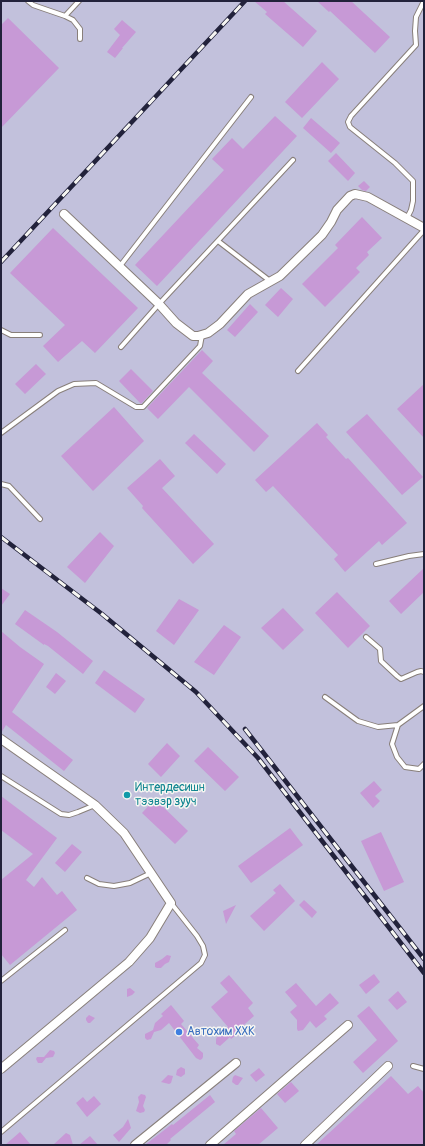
<!DOCTYPE html>
<meta charset="utf-8">
<style>
body{margin:0}
#map{position:relative;width:425px;height:1146px;overflow:hidden;background:#eedcb9;font-family:Pangolin,sans-serif}
canvas{display:block}
.frame{position:absolute;inset:0;border:2px solid #22223b;pointer-events:none}
</style>
<div id="map">
<canvas width="425" height="1146"></canvas>
<div class="frame"></div>
</div>
<script>
const c = document.querySelector('canvas').getContext('2d');
c.lineJoin = 'round';
function fill(path, color) {
  c.fillStyle = color;
  c.fill(path, 'evenodd');
}
function shape(rows) {
  const path = new Path2D();
  for (const r of rows) {
    path.moveTo(r[0], r[1]);
    for (let i = 2; i < r.length; i += 2) path.lineTo(r[i], r[i + 1]);
  }
  return path;
}
function stroke(path, color, width, dash) {
  c.strokeStyle = color;
  c.lineWidth = width;
  c.lineCap = dash ? 'butt' : 'round';
  c.setLineDash(dash || []);
  c.stroke(path);
}
function drawText(font, color, halo, rows, align = 'center') {
  c.font = font + ' Pangolin,sans-serif';
  c.lineWidth = 3;
  c.setLineDash([]);
  c.textBaseline = 'middle';
  c.strokeStyle = halo;
  c.fillStyle = color;
  for (const [text, x, y, turn = 0] of rows) {
    c.save();
    c.translate(x, y);
    c.rotate((+turn || 0) * Math.PI / 180);
    c.textAlign = isNaN(turn) ? turn : align;
    if (halo) c.strokeText(text, 0, 0);
    c.fillText(text, 0, 0);
    c.restore();
  }
}
fill(shape([
 [1,1,424,1,424,1145,1,1145]
]), '#c2c1dc');
fill(shape([
 [254,1,283,1,317,31,303,47,265,14,267,12],
 [317,1,351,1,390,37,375,53,330,11,329,12],
 [8,18,59,68,1,128,1,25],
 [122,20,136,32,122,48,123,48,115,58,107,52,120,35,114,29],
 [322,62,339,79,302,118,285,102],
 [275,116,297,136,157,286,135,265,224,170,212,159,232,138,243,149],
 [311,118,340,143,331,153,303,128],
 [336,153,355,173,348,181,328,161],
 [364,181,370,187,366,191,362,190,358,186],
 [362,217,382,238,367,252,369,255,356,268,360,272,325,307,302,284,338,248,335,245],
 [53,228,138,308,95,353,82,341,58,362,43,346,65,325,10,273],
 [281,288,293,299,278,317,265,305],
 [250,304,258,312,235,337,227,330],
 [202,350,213,361,202,373,269,436,254,452,189,387,158,419,147,408],
 [36,364,46,374,25,394,15,384],
 [131,369,153,391,141,404,119,381],
 [424,384,424,438,397,409],
 [114,407,144,441,93,491,61,456],
 [367,414,423,477,402,495,346,432],
 [317,423,328,435,326,437,346,459,348,458,407,523,382,545,379,541,345,572,334,559,338,555,273,486,266,492,255,480],
 [194,434,226,464,217,474,185,443],
 [160,459,175,476,162,488,214,544,193,564,142,508,143,506,127,488],
 [100,532,114,546,85,583,67,567],
 [424,568,424,592,401,614,389,601],
 [1,588,10,594,1,606],
 [337,592,370,626,348,648,315,613],
 [179,599,199,610,174,645,156,631],
 [283,608,304,630,283,650,261,628],
 [25,610,57,632,93,661,83,674,48,646,44,644,44,645,15,624],
 [224,625,241,637,214,675,194,662],
 [1,631,20,647,44,664,12,712,73,760,64,771,6,725,1,733],
 [104,670,145,699,135,713,95,683],
 [56,673,66,681,55,694,46,687],
 [167,743,180,756,161,777,148,764],
 [208,747,239,777,225,791,194,761],
 [374,781,382,790,375,796,380,801,373,808,360,793],
 [1,796,57,838,26,880,34,887,42,877,57,895,62,891,77,910,10,965,1,954,1,880,33,854,1,830],
 [155,799,188,831,175,844,142,813],
 [290,828,303,845,251,883,238,866],
 [381,832,404,882,384,891,361,841],
 [72,844,82,852,65,872,55,863],
 [280,884,295,901,264,931,250,916,276,893,273,890],
 [304,900,317,912,312,918,299,905],
 [236,905,226,924,223,911],
 [167,955,171,956,169,962,165,964,161,968,157,968,155,967,155,963,162,959],
 [374,974,380,982,366,994,359,985],
 [229,975,253,1003,248,1008,254,1016,238,1030,240,1032,231,1039,230,1037,220,1046,216,1044,216,1039,217,1037,227,1034,224,1030,228,1027,211,1007,228,992,220,983],
 [296,983,316,1006,330,993,339,1003,324,1016,327,1019,316,1028,310,1021,303,1030,298,1031,297,1029,297,1020,290,1012,297,1006,285,992],
 [130,988,135,992,132,995,127,997,127,989],
 [398,991,407,1002,397,1010,388,1000],
 [171,1005,184,1021,181,1024,199,1045,197,1048,203,1053,203,1057,202,1059,200,1060,196,1058,169,1023,161,1030,154,1032,151,1039,147,1040,145,1038,145,1034,153,1030,155,1023,163,1016,161,1014],
 [369,1006,398,1041,363,1073,353,1062,377,1040,357,1016],
 [89,1015,95,1018,90,1023,88,1023,86,1020,86,1018],
 [50,1050,54,1051,55,1053,53,1057,46,1058,42,1063,38,1063,36,1059,37,1057,44,1057],
 [181,1067,185,1069,185,1074,181,1077,176,1075,177,1070],
 [259,1068,265,1075,256,1082,250,1075],
 [168,1075,173,1076,171,1083,169,1084,161,1082],
 [235,1075,243,1078,238,1085,236,1085,232,1082,233,1077],
 [391,1076,408,1094,418,1086,424,1093,424,1145,316,1145],
 [291,1082,299,1091,285,1103,277,1094],
 [141,1094,145,1095,146,1097,143,1106,145,1110,144,1112,140,1113,136,1111,139,1102,138,1097],
 [210,1095,215,1102,170,1139,171,1140,166,1145,145,1145,172,1124,173,1125],
 [94,1096,101,1104,87,1117,76,1103,83,1097,87,1102],
 [261,1108,278,1128,258,1145,223,1145,236,1134,234,1131],
 [128,1119,131,1128,119,1142,113,1135,123,1127],
 [20,1132,31,1145,5,1145],
 [66,1133,70,1135,73,1145,53,1145],
 [90,1136,98,1145,79,1145]
]), '#c799d6');
const lane = shape([
 [28,1,33,5,65,16,73,20,80,29,80,39],
 [65,16,79,1],
 [407,218,411,210,413,201,413,181,395,163,350,127,348,122,351,116,416,45,415,31,416,17,424,1],
 [218,241,270,281],
 [120,266,251,97],
 [1,330,11,335,40,335],
 [121,347,159,304,293,160],
 [298,371,424,230],
 [1,433,58,391,74,384,96,383,136,407,143,407,200,346,202,335],
 [1,484,9,486,40,519],
 [376,564,409,556,424,554],
 [366,637,380,649,381,661,397,676,401,679,417,672,421,671,424,672],
 [325,697,358,721,378,727,398,725,424,706],
 [398,725,392,744,397,757,405,767,419,769,424,764],
 [1,776,61,814,69,815,78,812,95,805],
 [87,878,99,884,114,886,130,883,151,873],
 [1,981,65,930],
 [413,1066,424,1069],
 [1,1132,201,963,205,955,203,946,197,936,171,903]
]);
const street = shape([
 [64,214,159,304,176,323,193,336,198,336,208,333,220,324,248,294,280,276,322,235,331,222,337,210,350,196,355,194,368,197,424,228],
 [1,739,95,805,124,833,171,903,150,938,129,962,1,1069],
 [135,1145,236,1063],
 [210,1145,348,1025],
 [305,1145,388,1066]
]);
stroke(lane, '#887f7a', 6);
stroke(street, '#887f7a', 10);
stroke(lane, '#fff', 4);
stroke(street, '#fff', 8);
const rail = shape([
 [1,262,245,1],
 [1,537,102,614,196,692,258,758,424,973],
 [245,729,424,959]
]);
stroke(rail, '#22223b', 4.5);
stroke(rail, '#f6f6f2', 3, [9]);
for (const [x, y, r, color] of [
 [127,795,4,"#0f9aa8"],
 [179,1032,4,"#3f7fe0"]
]) {
  const dot = new Path2D();
  dot.arc(x, y, r, 0, 2 * Math.PI);
  c.fillStyle = color;
  c.fill(dot);
  stroke(dot, '#f6f6f2', 1.5);
}
drawText('12px', '#0d838f', '#f6f6f2', [
 ["Интердесишн",135,788],
 ["тээвэр зууч",135,802]
], 'left');
drawText('12px', '#366cbe', '#f6f6f2', [
 ["Автохим ХХК",187,1032]
], 'left');
</script>
